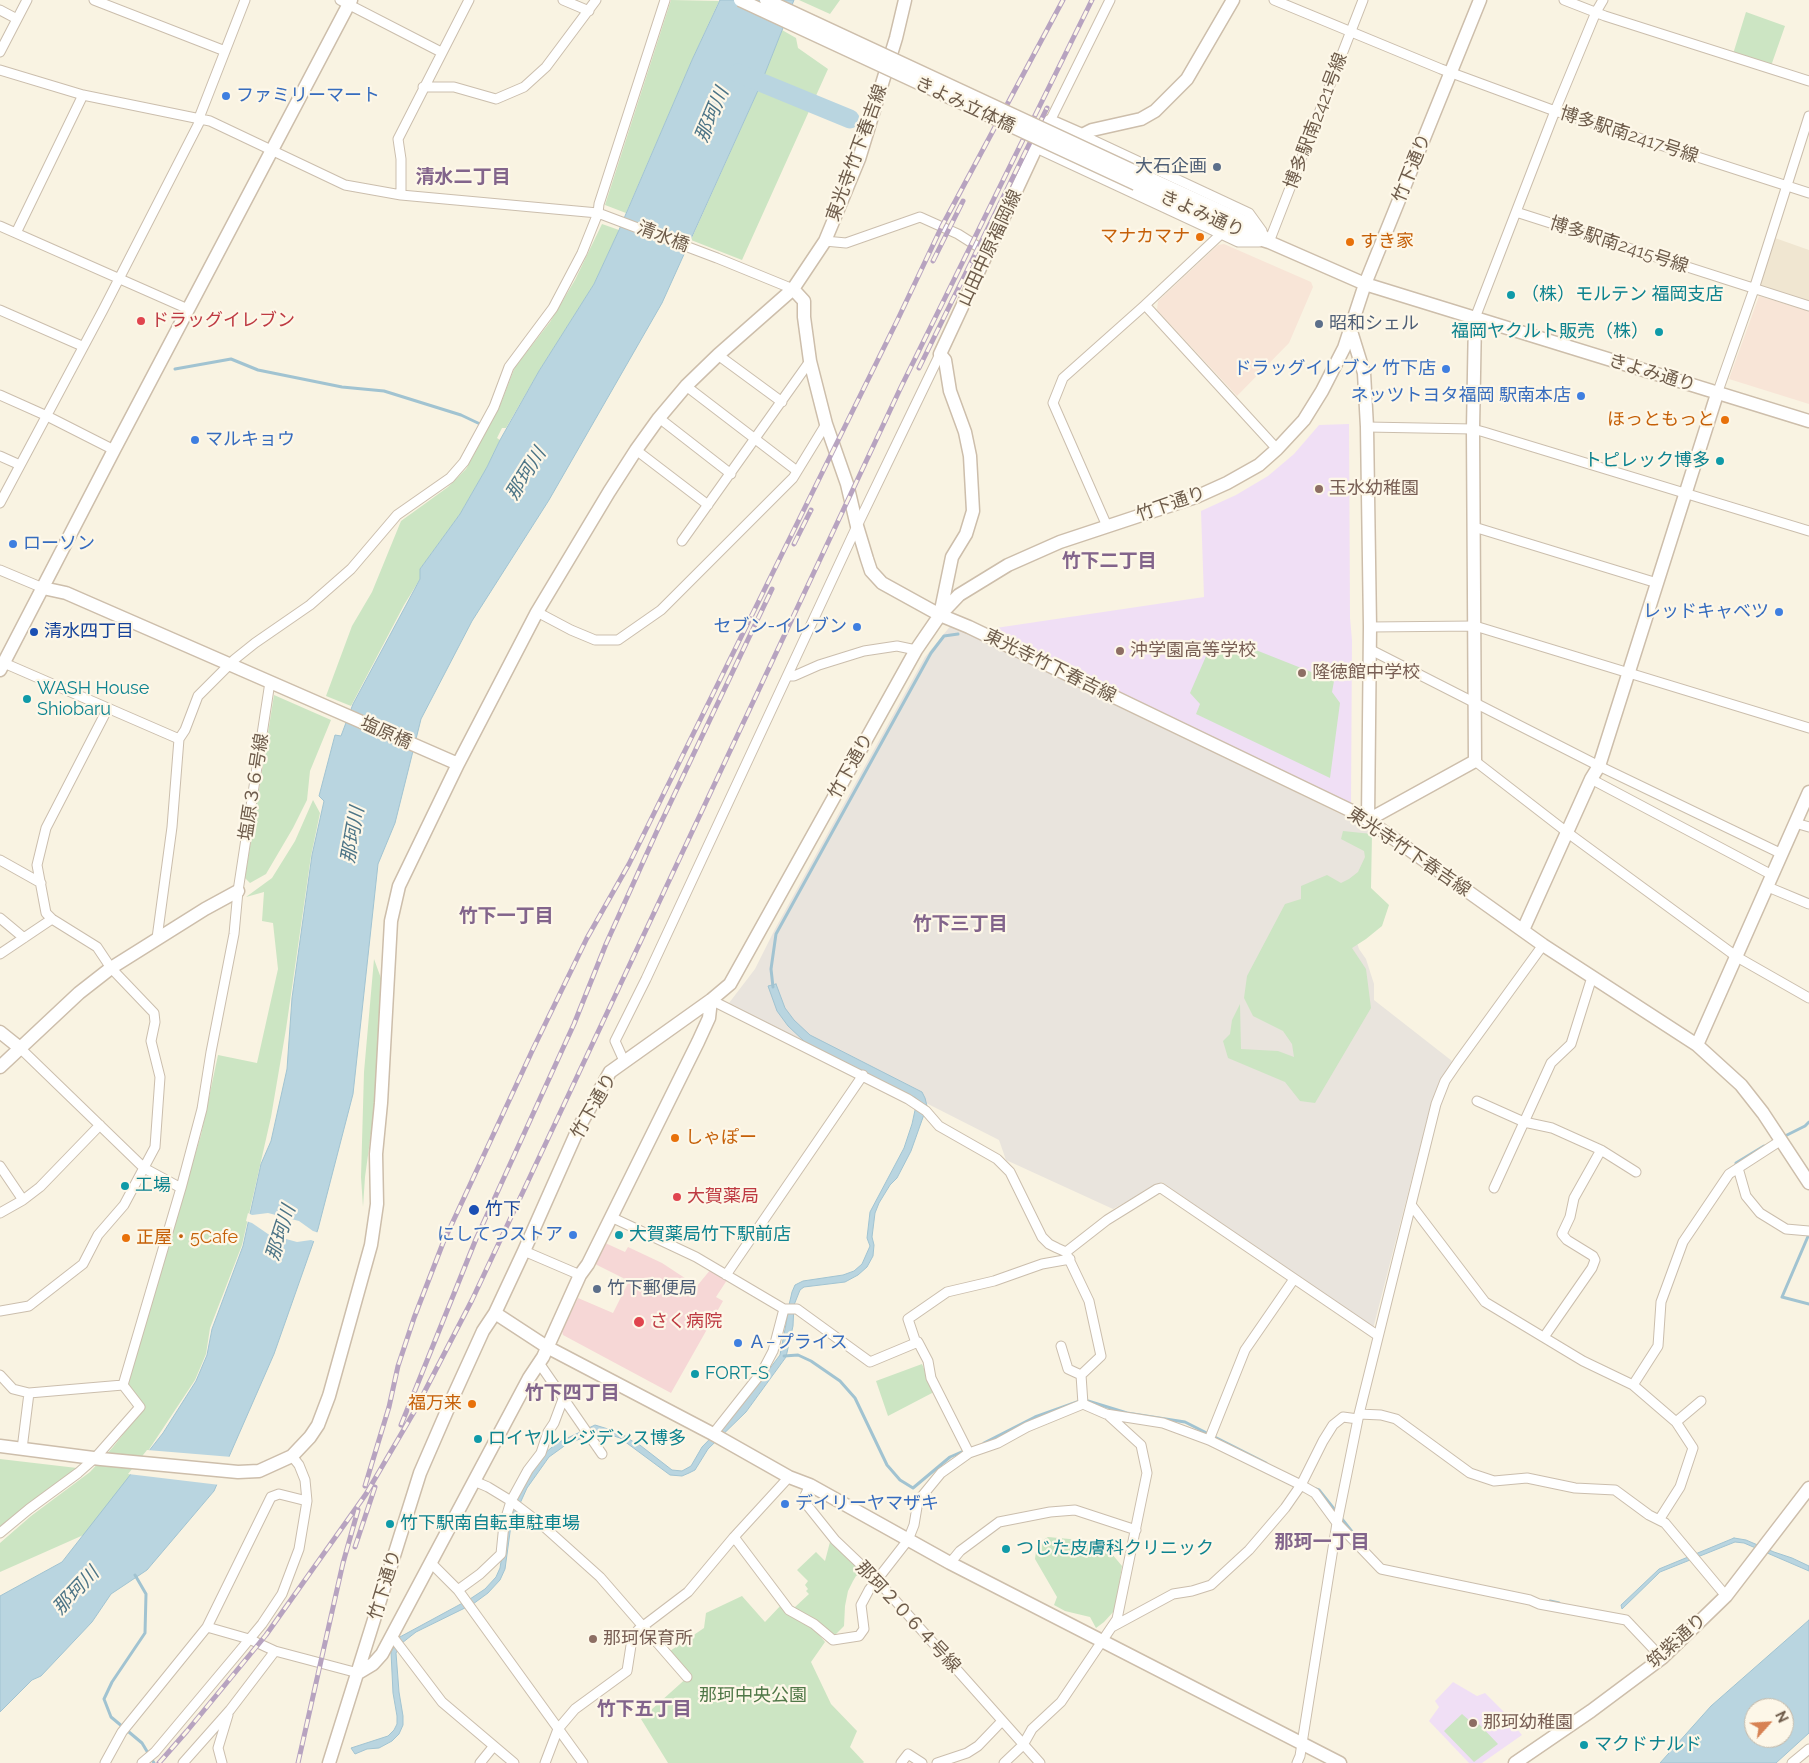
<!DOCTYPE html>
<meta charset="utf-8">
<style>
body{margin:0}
#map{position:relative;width:1809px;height:1763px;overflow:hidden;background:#f9f3e2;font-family:Raleway,sans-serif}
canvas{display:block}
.north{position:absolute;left:1744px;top:1698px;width:50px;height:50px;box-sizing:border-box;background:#fdf7e8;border:1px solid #c4b9a9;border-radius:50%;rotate:64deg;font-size:14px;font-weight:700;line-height:20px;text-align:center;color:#6e5c4b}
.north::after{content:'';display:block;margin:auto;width:18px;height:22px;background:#d78253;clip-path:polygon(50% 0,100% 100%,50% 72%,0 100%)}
</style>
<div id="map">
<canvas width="1809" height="1763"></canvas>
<div class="north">N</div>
</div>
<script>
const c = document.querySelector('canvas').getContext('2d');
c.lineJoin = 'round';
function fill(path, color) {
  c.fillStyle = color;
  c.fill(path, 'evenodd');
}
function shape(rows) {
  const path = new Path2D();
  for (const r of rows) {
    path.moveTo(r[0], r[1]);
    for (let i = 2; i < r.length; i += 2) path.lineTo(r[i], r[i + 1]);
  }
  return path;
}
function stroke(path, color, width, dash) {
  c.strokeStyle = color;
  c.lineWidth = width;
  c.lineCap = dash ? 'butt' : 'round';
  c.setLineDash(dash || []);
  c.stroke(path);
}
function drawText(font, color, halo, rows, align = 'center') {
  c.font = font + ' Raleway,"Noto Sans JP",sans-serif';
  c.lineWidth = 4.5;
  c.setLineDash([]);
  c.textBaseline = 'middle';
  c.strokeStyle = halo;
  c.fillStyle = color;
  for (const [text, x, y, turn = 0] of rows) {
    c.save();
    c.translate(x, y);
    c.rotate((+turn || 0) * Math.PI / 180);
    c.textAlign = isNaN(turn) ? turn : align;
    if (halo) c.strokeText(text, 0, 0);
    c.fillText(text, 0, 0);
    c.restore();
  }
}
fill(shape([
 [1775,238,1809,250,1809,302,1760,286]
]), '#f0e6d1');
fill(shape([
 [1224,244,1311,282,1313,287,1289,343,1237,396,1157,310,1158,301,1218,245],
 [1759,296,1809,311,1809,404,1729,379]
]), '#f8e5d7');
fill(shape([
 [952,624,1369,828,1356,940,1359,949,1366,959,1374,984,1374,1000,1452,1061,1431,1104,1373,1329,1162,1182,1113,1209,1006,1160,999,1140,729,1003,755,969,775,929,925,657]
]), '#e9e4dd');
fill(shape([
 [1349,424,1350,618,1352,640,1351,804,989,629,1204,597,1201,511,1236,495,1268,476,1294,454,1319,425],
 [1453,1682,1477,1696,1485,1693,1518,1726,1517,1729,1522,1735,1482,1763,1469,1763,1429,1721,1439,1707,1435,1701]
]), '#f0dff5');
fill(shape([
 [603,1242,625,1252,628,1247,662,1263,697,1286,711,1269,727,1280,716,1297,723,1301,671,1393,563,1335,562,1331,578,1298,613,1313,629,1281,593,1263]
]), '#f6d7d6');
fill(shape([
 [671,0,719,1,692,60,626,213,605,205],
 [799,0,840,0,830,14],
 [1746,12,1785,26,1771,66,1733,54],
 [782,30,796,38,798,48,828,69,742,260,691,240,760,86],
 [602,224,619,230,594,284,539,371,506,428,502,428,497,438,500,440,487,467,460,514,420,569,420,579,404,605,351,706,326,696,352,626,372,592,401,521,448,487,466,469,499,408,515,367,550,322,575,280],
 [1228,639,1334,681,1332,692,1340,703,1330,778,1196,714,1200,704,1190,693,1210,647],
 [274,695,331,720,310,771,307,800,293,828,266,874,250,883,245,878],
 [313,800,320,813,311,856,286,1029,271,1117,242,1245,210,1328,206,1354,195,1380,148,1451,88,1533,0,1572,0,1543,31,1516,90,1472,113,1447,144,1408,127,1386,153,1292,201,1135,218,1055,257,1063,278,969,273,923,262,921,264,892,246,897,272,878,295,841],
 [1343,831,1372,834,1371,888,1389,905,1382,926,1366,939,1352,948,1366,969,1371,1008,1315,1103,1300,1101,1285,1082,1228,1058,1223,1041,1230,1034,1232,1020,1240,1004,1241,1049,1278,1051,1294,1057,1292,1044,1283,1031,1253,1016,1244,998,1247,976,1285,904,1301,899,1301,886,1327,875,1341,883,1349,879,1358,872,1365,857,1364,851,1341,839],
 [374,959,382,981,375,1104,365,1177,363,1207,361,1177,364,1072],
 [922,1364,934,1392,888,1416,876,1381],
 [0,1459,77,1468,0,1528],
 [1048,1537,1102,1542,1122,1566,1115,1610,1104,1622,1096,1628,1090,1617,1065,1611,1054,1605,1057,1597,1035,1559,1037,1544],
 [830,1542,864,1573,856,1576,853,1581,848,1591,845,1606,844,1626,832,1638,794,1608,809,1594,806,1591,808,1589,805,1585,808,1581,797,1570,816,1552,825,1561],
 [742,1596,765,1622,782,1604,812,1626,825,1642,811,1662,831,1704,857,1731,850,1747,864,1762,863,1763,668,1763,641,1719,690,1675,670,1651,704,1628,706,1613],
 [1462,1714,1471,1722,1476,1721,1498,1744,1474,1762,1444,1731]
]), '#cce5c3');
const water = shape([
 [720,0,794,0,760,86,662,303,549,500,472,621,421,719,395,823,378,864,353,1094,318,1229,274,1354,214,1491,147,1570,111,1594,92,1622,41,1676,32,1680,0,1712,0,1596,62,1562,163,1433,196,1381,207,1355,212,1329,243,1246,261,1164,271,1141,287,1069,292,998,312,855,324,801,319,796,335,735,341,736,353,704,420,579,420,569,460,514,487,467,500,440,539,371,594,284,619,230,692,60,720,0],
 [776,984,785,1008,794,1020,810,1035,922,1092,925,1098,927,1106,911,1151,897,1178,890,1185,879,1203,875,1213,872,1237,874,1245,873,1256,867,1267,858,1275,845,1282,804,1287,800,1290,794,1305,793,1326,786,1357,746,1412,708,1449,695,1470,689,1473,682,1476,670,1475,620,1438,608,1434,590,1435,567,1444,549,1457,527,1488,517,1510,511,1525,505,1569,500,1580,488,1593,473,1604,416,1632,402,1643,396,1653,399,1692,403,1716,403,1725,399,1734,392,1741,379,1748,367,1749,355,1754,351,1748,388,1736,394,1730,397,1724,397,1716,393,1693,391,1652,398,1638,470,1599,485,1589,496,1577,500,1568,507,1524,521,1485,545,1453,557,1443,595,1425,621,1433,635,1443,636,1442,672,1470,682,1471,691,1466,702,1447,740,1408,780,1355,786,1324,789,1305,792,1292,795,1285,803,1281,843,1275,854,1271,862,1264,870,1246,867,1238,870,1212,904,1148,912,1124,917,1101,916,1098,805,1042,788,1026,777,1011,768,986,776,984],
 [1734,1538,1746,1540,1774,1552,1792,1558,1809,1566,1809,1571,1744,1543,1735,1542,1660,1572,1622,1609,1621,1605,1659,1569,1734,1538],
 [1809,1620,1809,1733,1776,1763,1660,1763,1711,1706,1809,1620],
 [1754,1708,1784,1708,1784,1738,1754,1738,1754,1708]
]);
fill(water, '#b9d5e0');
stroke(water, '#a1c3d1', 1);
fill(shape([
 [248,1213,252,1215,268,1213,299,1221,313,1231,319,1233,316,1242,311,1240,297,1242,268,1234,252,1223,246,1221],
 [147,1450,232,1457,220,1485,128,1474]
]), '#f9f3e2');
stroke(shape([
 [175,369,231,359,258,370,342,387,384,391,461,415,480,424],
 [773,987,771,969,776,934,931,653,944,636,958,634],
 [1783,1137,1805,1126,1809,1122],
 [1737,1167,1736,1163,1764,1146],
 [1809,1234,1782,1297,1809,1304],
 [784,1356,798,1355,811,1361,840,1381,855,1398,887,1465,900,1480,913,1488,950,1457,966,1450],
 [984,1443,1035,1417,1077,1402,1088,1401,1127,1413,1185,1422,1266,1463],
 [1316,1489,1319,1490,1361,1543],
 [135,1575,146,1594,145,1633,112,1682,104,1699,111,1717,142,1743,154,1763],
 [1550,1601,1559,1603]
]), '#a1c3d1', 3);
stroke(shape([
 [738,73,850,119]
]), '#b9d5e0', 19);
const street = shape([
 [94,0,225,51],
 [340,0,441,52],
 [563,0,589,11],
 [1274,0,1441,69,1555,111,1809,193],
 [1564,0,1605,16,1809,81],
 [0,10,17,19],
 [0,52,27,0],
 [0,70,83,95,210,121,345,185,401,195,598,213,717,258,793,289],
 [423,87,454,87,496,99,524,87,546,67,596,0],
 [199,118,245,0],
 [1050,121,1110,0],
 [1082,135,1249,213,1262,231],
 [1036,148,1238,242,1259,242],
 [401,195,401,159,398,139,469,0],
 [1516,212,1809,306],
 [0,226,188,309],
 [16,233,83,95],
 [825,241,846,243,920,217,958,234,988,253],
 [1269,242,1363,0],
 [1145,305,1277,449],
 [0,310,82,346],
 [1475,318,1555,111,1596,12,1603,0],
 [718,355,782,402],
 [686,386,797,471],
 [1717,394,1754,289,1809,116],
 [0,395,47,416,114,450],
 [659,418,731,474],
 [1367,427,1473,429,1484,432,1809,531],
 [636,450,708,505],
 [0,456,20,465],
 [0,503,103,310,201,119],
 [1107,526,1053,403,1063,378,1145,305,1221,234],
 [1474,527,1657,583],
 [682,541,810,361],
 [0,570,43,588],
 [537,612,571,630,595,640,618,640,661,610,793,478,826,424],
 [1370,627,1475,626,1809,728],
 [1369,649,1599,766,1782,854],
 [4,663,179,739],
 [788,676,794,676,819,665,864,651,897,646,916,650],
 [1475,761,1568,833,1737,957,1809,998],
 [1591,779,1772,875],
 [1795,823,1809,827],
 [0,860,41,883],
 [1768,887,1809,904],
 [0,918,24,938],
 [157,938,172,827,179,739,185,730,198,696,235,659,255,643,310,605,351,569,397,515,450,478,464,462,494,407,509,367,553,308,582,253,598,213,599,204,665,0],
 [0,954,52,919],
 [711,1000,908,1099,926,1111,939,1126,997,1159,1010,1172,1042,1237,1049,1244,1057,1248,1066,1252,1107,1220,1157,1189,1161,1188,1377,1335],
 [20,1048,144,1168,181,1188],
 [624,1061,615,1041,646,979,857,526,940,354],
 [1477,1101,1524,1122,1552,1128,1601,1150,1636,1172],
 [0,1166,23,1200],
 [1738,1168,1746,1196,1760,1213,1786,1229,1809,1231],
 [1494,1188,1551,1063,1571,1044,1592,977],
 [1412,1206,1485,1302,1583,1361,1633,1385],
 [0,1213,23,1200,40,1187,100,1125],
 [611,1217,696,1257,784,1309],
 [524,1251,580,1275],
 [1067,1255,1089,1301,1101,1356,1081,1375,1083,1404],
 [726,1275,863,1075],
 [0,1311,29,1306,83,1264,98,1235,124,1205,155,1147,160,1077,151,1041,155,1022,154,1013,111,968,97,947,52,919,46,913,37,865,46,828,108,708],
 [1544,1337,1592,1268,1595,1260,1593,1256,1567,1240,1562,1234,1570,1217,1574,1198,1601,1150],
 [916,1343,908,1319,947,1292,994,1281,1042,1264,1070,1259],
 [1061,1346,1068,1369,1081,1375],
 [539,1363,602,1454],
 [0,1375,13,1389,29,1393,123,1385],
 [1359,1414,1381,1415,1396,1419,1470,1473,1494,1481,1527,1478,1575,1488,1615,1490,1649,1515,1665,1523,1726,1596],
 [1676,1422,1633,1385,1658,1346,1661,1302,1683,1242,1729,1174,1780,1141],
 [713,1434,762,1372,773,1351,784,1309,797,1309,870,1362,918,1342,928,1361,931,1378,969,1453],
 [1209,1440,1245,1350,1294,1279],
 [22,1449,29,1393],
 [474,1481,488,1487,511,1501,541,1524,600,1577,687,1677],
 [810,1485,803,1500,835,1540,877,1580,1040,1763],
 [1659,1520,1680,1487,1693,1448,1676,1422,1701,1401],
 [0,1533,29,1509,78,1473,95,1458,140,1407,123,1385,181,1188,202,1109,211,1052,234,934,238,891,270,682],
 [734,1537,789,1610,814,1624,833,1640,859,1636,864,1629,861,1605,869,1590,908,1540,914,1525,918,1501,941,1473,969,1453,998,1443,1027,1427,1083,1404,1106,1414,1163,1423,1209,1440,1301,1485,1315,1493,1337,1523,1381,1569,1530,1600,1539,1604,1626,1620,1662,1658],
 [431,1563,458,1590,583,1763],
 [950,1563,960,1551,999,1522,1050,1512,1075,1510,1136,1530],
 [458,1590,480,1574,501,1554,504,1524,511,1501,528,1470,541,1453,548,1432,554,1423,563,1399],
 [207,1627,249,1639,275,1651],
 [1112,1627,1173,1594,1192,1591,1211,1585,1249,1550,1285,1508,1301,1485,1323,1441,1333,1425,1343,1417,1358,1419],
 [392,1636,442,1702,514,1763],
 [105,1763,122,1732,207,1627,271,1497,279,1494,307,1501],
 [142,1763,155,1752,238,1653,262,1624,282,1594,299,1549,307,1501,305,1480,299,1465,292,1456],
 [183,1763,230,1710,275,1651,358,1673],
 [222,1763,218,1748,228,1715],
 [480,1763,493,1747],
 [545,1763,558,1729,575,1709,627,1671,632,1639,638,1630,688,1592,734,1537,789,1477],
 [901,1763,908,1754,922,1763],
 [937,1763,967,1753,978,1746,1002,1721],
 [1004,1763,1023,1745,1032,1729,1061,1702,1117,1619,1147,1473,1141,1445,1107,1414],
 [1297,1763,1300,1756,1337,1523,1359,1414,1436,1104,1445,1081,1458,1062,1543,945],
 [1792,1763,1809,1749]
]);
const secondary = shape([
 [1142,175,1245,222,1264,237],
 [1136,184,1240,233,1269,242,1365,284,1809,421],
 [793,289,804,301,804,317,810,361,826,424,847,484,857,526,867,559,871,571,882,583,940,615,969,627,1362,816,1543,945,1697,1045,1741,1085,1763,1113,1809,1183],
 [1350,328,1364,373,1367,427,1370,627,1368,820,1475,761,1473,429,1475,318],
 [43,588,66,593,458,764],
 [940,615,952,557,966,534,973,511,970,456,965,432,950,391,945,360,940,354,1036,148,1050,121,1082,135,1092,130,1141,119,1155,111,1187,79,1233,0],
 [0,670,114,450,351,0],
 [1523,930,1591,779,1599,766,1717,394],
 [0,1032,20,1048],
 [1697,1045,1809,792],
 [0,1067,79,993,111,968,205,909,238,891],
 [495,1313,547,1347,713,1434,789,1477,810,1485,950,1563,1340,1763],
 [0,1446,101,1459,238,1472,259,1471,292,1456,310,1437,318,1425,329,1396,371,1245,377,1204,376,1154,381,1103,391,921,399,886,458,764,537,612,609,492,636,450,659,418,686,386,718,355,793,289,825,241,859,159,896,38,905,0],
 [358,1673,373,1664,382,1654,529,1378,543,1357,580,1275,588,1264,698,1042,709,1018,711,1000],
 [329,1763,420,1473,453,1397,483,1331,495,1313,524,1251,579,1127,610,1072,711,1000,730,984,916,650,940,615,959,595,1008,565,1060,542,1196,497,1227,483,1259,465,1277,449,1304,420,1322,391,1344,348,1365,284,1480,0],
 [1515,1763,1591,1711,1662,1658,1726,1596,1809,1488]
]);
stroke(street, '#cbbead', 11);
stroke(secondary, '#cdbeab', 15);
stroke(street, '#fff', 9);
stroke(secondary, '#fff', 12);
const rail = shape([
 [933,261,963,201],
 [919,368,1047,108],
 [794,544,811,510],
 [401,1425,476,1239,574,1024,606,944,657,831,772,589],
 [365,1486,389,1407,398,1366,414,1318,443,1243,533,1049,587,938,629,864,897,321,942,226,1063,0],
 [355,1547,375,1487],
 [159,1763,187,1731,266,1635,366,1494,414,1412,472,1300,521,1196,901,387,1092,0],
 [298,1763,343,1563,358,1510]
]);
stroke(rail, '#b7a3c0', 5);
stroke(rail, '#fdf7e8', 3, [9]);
const secondaryBridge = shape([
 [740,0,1136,184],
 [766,0,1142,175]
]);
stroke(secondaryBridge, '#cdbeab', 15, []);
stroke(secondaryBridge, '#fff', 12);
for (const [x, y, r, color] of [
 [226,96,5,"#3f7fe0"],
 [1217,167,5,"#5c6f8a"],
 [1200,237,5,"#e8710a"],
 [1350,242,5,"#e8710a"],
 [1511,295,5,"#0f9aa8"],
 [141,321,5,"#e0444e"],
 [1319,324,5,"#5c6f8a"],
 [1659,332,5,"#0f9aa8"],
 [1446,369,5,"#3f7fe0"],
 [1581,396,5,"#3f7fe0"],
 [1725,420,5,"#e8710a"],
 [195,440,5,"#3f7fe0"],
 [1720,461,5,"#0f9aa8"],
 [1319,489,5,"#8d6e63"],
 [13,544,5,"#3f7fe0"],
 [1779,612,5,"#3f7fe0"],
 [857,627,5,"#3f7fe0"],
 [34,632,5,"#1a4fb4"],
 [1120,651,5,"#8d6e63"],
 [1302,673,5,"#8d6e63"],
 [27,699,5,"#0f9aa8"],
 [675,1138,5,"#e8710a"],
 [125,1186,5,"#0f9aa8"],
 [677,1197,5,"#e0444e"],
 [474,1210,6,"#1a4fb4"],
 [573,1235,5,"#3f7fe0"],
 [619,1235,5,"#0f9aa8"],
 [126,1238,5,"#e8710a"],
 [597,1289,5,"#5c6f8a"],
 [639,1322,6,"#e0444e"],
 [738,1343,5,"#3f7fe0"],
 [695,1374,5,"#0f9aa8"],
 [472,1404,5,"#e8710a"],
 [478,1439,5,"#0f9aa8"],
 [785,1504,5,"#3f7fe0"],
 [390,1524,5,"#0f9aa8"],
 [1006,1549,5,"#0f9aa8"],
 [593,1639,5,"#8d6e63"],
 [1473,1723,5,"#8d6e63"],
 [1584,1745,5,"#0f9aa8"]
]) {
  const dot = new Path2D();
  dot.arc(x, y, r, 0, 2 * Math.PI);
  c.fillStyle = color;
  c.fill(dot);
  stroke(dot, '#fdf7e8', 2);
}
drawText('18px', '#366cbe', '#fdf7e8', [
 ["ファミリーマート",236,96],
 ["ドラッグイレブン 竹下店",1436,369,"right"],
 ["ネッツトヨタ福岡 駅南本店",1571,396,"right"],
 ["マルキョウ",205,440],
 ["ローソン",23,544],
 ["レッドキャベツ",1769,612,"right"],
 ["セブン-イレブン",847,627,"right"],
 ["にしてつストア",563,1235,"right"],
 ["Ａ−プライス",748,1343],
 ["デイリーヤマザキ",795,1504]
], 'left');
drawText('18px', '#6e5c4b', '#fdf7e8', [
 ["きよみ立体橋",965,105,25],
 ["博多駅南2421号線",1316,121,-69],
 ["博多駅南2417号線",1629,135,18],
 ["東光寺竹下春吉線",857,153,-70],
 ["竹下通り",1412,168,-68],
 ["きよみ通り",1202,214,24],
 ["清水橋",663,237,21],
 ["博多駅南2415号線",1619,245,18],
 ["山田中原福岡線",990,248,-65],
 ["きよみ通り",1652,373,17],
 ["竹下通り",1171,504,-19],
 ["東光寺竹下春吉線",1050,666,26],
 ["塩原橋",386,733,24],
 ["竹下通り",851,766,-61],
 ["塩原３６号線",254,787,-81],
 ["東光寺竹下春吉線",1409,852,34],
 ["竹下通り",594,1106,-60],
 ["竹下通り",385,1585,-73],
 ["那珂２０６４号線",908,1617,47],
 ["筑紫通り",1677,1641,-42]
]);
drawText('18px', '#4e5e75', '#fdf7e8', [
 ["大石企画",1207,167,"right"],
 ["昭和シェル",1329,324],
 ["竹下郵便局",607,1289]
], 'left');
drawText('18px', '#c56008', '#fdf7e8', [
 ["マナカマナ",1190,237],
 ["すき家",1360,242,"left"],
 ["ほっともっと",1715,420],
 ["しゃぽー",685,1138,"left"],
 ["正屋・5Cafe",136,1238,"left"],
 ["福万来",462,1404]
], 'right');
drawText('18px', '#0d838f', '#fdf7e8', [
 ["（株）モルテン 福岡支店",1521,295],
 ["福岡ヤクルト販売（株）",1649,332,"right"],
 ["トピレック博多",1710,461,"right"],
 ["WASH House",37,689],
 ["Shiobaru",37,710],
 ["工場",135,1186],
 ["大賀薬局竹下駅前店",629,1235],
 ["FORT-S",705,1374],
 ["ロイヤルレジデンス博多",488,1439],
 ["竹下駅南自転車駐車場",400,1524],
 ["つじた皮膚科クリニック",1016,1549],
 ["マクドナルド",1594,1745]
], 'left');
drawText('18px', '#be3a42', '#fdf7e8', [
 ["ドラッグイレブン",151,321],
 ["大賀薬局",687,1197],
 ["さく病院",650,1322]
], 'left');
drawText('18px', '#785e54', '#fdf7e8', [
 ["玉水幼稚園",1329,489],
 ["沖学園高等学校",1130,651],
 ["隆徳館中学校",1312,673],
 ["那珂保育所",603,1639],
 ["那珂幼稚園",1483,1723]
], 'left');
drawText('18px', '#164399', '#fdf7e8', [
 ["清水四丁目",44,632],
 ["竹下",485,1210]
], 'left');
drawText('18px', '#507848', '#fdf7e8', [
 ["那珂中央公園",753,1696]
]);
drawText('italic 19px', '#4c7486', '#fdf7e8', [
 ["那珂川",712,115,-67],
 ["那珂川",526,474,-58],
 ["那珂川",353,835,-80],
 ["那珂川",281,1233,-72],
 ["那珂川",76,1591,-47]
]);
drawText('bold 19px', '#82648b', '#fdf7e8', [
 ["清水二丁目",463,177],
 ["竹下二丁目",1109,561],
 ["竹下一丁目",506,916],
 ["竹下三丁目",960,924],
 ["竹下四丁目",572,1393],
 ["那珂一丁目",1322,1542],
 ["竹下五丁目",644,1709]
]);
</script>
